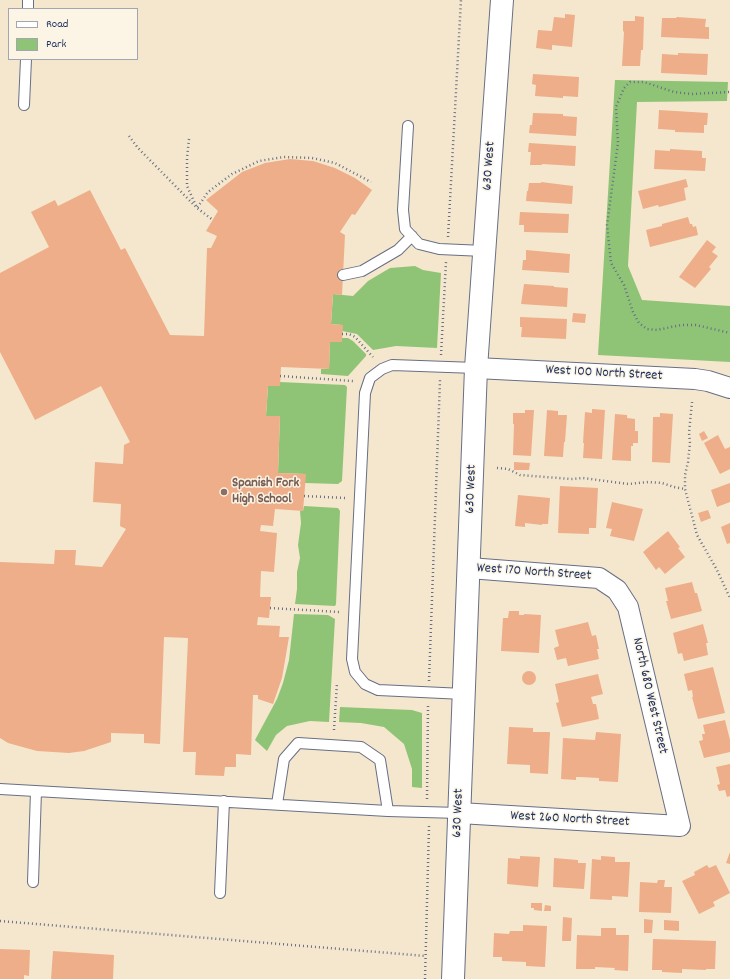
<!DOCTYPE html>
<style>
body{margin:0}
#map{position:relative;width:730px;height:979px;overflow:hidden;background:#f5e7cd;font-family:Dekko,sans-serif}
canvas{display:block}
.legend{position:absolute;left:8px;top:8px;width:130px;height:52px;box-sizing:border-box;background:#fcf5e5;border:1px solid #a2a6af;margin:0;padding:5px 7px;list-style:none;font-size:12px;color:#1b2f5e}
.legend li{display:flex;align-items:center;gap:8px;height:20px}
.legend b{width:20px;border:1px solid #a2a6af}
</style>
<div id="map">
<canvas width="730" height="979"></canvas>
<ul class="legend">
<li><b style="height:5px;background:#fff"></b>Road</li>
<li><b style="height:11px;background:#8fc476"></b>Park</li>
</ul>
</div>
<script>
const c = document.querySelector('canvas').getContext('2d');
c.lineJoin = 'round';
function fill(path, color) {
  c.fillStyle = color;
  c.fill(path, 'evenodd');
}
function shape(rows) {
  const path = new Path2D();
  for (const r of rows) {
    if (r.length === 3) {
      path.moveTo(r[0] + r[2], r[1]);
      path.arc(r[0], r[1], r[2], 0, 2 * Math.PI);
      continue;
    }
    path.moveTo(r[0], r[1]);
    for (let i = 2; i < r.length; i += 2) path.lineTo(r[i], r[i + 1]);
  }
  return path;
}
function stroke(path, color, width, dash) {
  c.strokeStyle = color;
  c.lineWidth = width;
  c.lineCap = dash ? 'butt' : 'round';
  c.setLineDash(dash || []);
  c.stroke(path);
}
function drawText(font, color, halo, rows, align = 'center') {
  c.font = font + ' Dekko,sans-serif';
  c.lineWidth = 3;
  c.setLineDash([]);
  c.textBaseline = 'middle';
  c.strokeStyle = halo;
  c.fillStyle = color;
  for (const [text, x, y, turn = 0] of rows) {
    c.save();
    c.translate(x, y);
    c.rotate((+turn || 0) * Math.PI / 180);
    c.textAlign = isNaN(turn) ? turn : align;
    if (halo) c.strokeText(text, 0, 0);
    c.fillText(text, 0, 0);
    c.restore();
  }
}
fill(shape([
 [615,80,728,82,727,101,637,102,628,266,642,300,730,306,730,362,598,355],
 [415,266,423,270,441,273,437,348,396,346,373,350,357,334,342,331,342,325,331,324,333,294,353,296,368,281,390,268],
 [342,338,348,338,353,341,366,354,366,356,348,376,321,374,321,369,329,369,330,342,341,342],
 [280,382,345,385,347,387,342,481,338,484,305,483,305,474,278,473,280,416,266,416,268,386],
 [304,506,338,508,340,511,336,604,335,606,295,604,297,589,297,572,300,558,298,545,301,523,300,511,303,511],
 [294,614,328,615,335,619,329,722,310,721,287,726,276,735,267,751,255,740,277,699,283,683,289,660],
 [340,707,412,710,422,713,422,788,412,787,412,769,404,744,384,727,361,723,339,722]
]), '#8fc476');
fill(shape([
 [565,14,575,15,572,47,552,45,552,50,536,48,538,30,552,31,554,17,565,18],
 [635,16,644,17,643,50,641,50,640,66,622,66,624,32,623,31,623,21,635,21],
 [677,17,706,19,705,27,709,27,709,39,661,37,662,18,676,18],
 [678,53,708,54,707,75,661,73,662,54,678,55],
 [533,74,579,77,578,97,563,96,563,98,535,96,536,85,532,84],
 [659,110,708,113,707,125,704,125,704,133,675,132,675,130,658,129],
 [533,113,563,114,563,116,577,117,576,136,529,133,530,125,532,125],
 [529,143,576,146,575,166,542,164,542,165,530,165,531,152,528,152],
 [670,149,702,151,702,158,706,158,705,171,654,169,655,150,670,151],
 [290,159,313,161,335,168,355,178,372,190,355,215,352,214,340,232,345,235,342,295,333,294,331,324,343,325,342,342,330,342,329,369,281,367,280,386,268,386,266,416,280,416,278,473,306,474,303,511,275,509,273,526,261,525,260,531,277,533,274,572,261,571,260,597,271,597,269,618,258,617,257,625,280,626,279,637,289,637,282,678,273,704,258,699,258,695,253,695,251,755,236,754,236,767,225,767,224,776,195,775,196,752,183,752,188,638,164,637,160,744,144,743,144,734,111,733,111,742,84,751,69,753,37,751,8,743,0,738,0,562,54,564,55,550,76,550,75,565,102,567,126,529,120,526,121,504,93,502,95,462,123,464,124,445,130,442,101,386,35,420,0,352,0,273,49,247,31,212,55,200,58,206,90,190,121,250,125,248,170,335,204,336,207,248,211,248,217,236,206,231,218,211,206,200,242,172,265,163],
 [686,179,688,187,684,188,686,200,659,207,658,205,643,209,638,191],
 [541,182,573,186,572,204,526,201,527,191,528,191,529,183,541,183],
 [520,212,569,214,568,233,524,232,524,225,519,225],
 [688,217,690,224,692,224,693,227,696,226,698,235,650,247,646,230,662,226,662,224],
 [707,240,716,247,712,252,718,256,709,267,711,269,695,288,679,277],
 [526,250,570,254,569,273,522,270,523,260,526,260],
 [524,284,554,286,554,287,568,288,567,307,521,304],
 [573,313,586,314,585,323,572,322],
 [520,317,567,319,566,339,521,337,522,327,520,327],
 [592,409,605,410,602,459,583,458,584,443,583,443,585,412,592,413],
 [525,410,534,410,531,456,513,455,514,424,513,424,513,413,525,413],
 [547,410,558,411,558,415,567,415,565,442,564,442,563,457,544,456],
 [660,413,673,414,670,463,652,462,653,417,660,417],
 [615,414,627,415,627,418,635,419,635,431,638,431,638,443,633,443,633,446,631,446,631,461,612,460],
 [704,431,708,438,702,441,699,434],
 [718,435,725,449,730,447,730,469,720,474,704,443],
 [514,462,530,463,529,470,514,470],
 [730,483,730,502,717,507,711,490],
 [560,486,598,488,596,528,589,528,589,534,558,533],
 [518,495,550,498,548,524,542,524,542,525,525,523,525,527,515,526],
 [612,502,643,509,634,541,610,536,612,529,606,528],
 [708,510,711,518,701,522,698,513],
 [730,523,730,543,727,544,721,527],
 [668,531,680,547,678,548,685,557,665,574,659,567,656,570,643,552],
 [692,582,695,593,697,593,702,611,671,619,666,601,668,601,665,588],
 [509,611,519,611,519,615,524,615,524,614,541,615,539,653,501,651,503,618,508,618],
 [588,622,592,636,596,635,599,649,597,649,599,659,568,666,566,658,557,660,554,648,559,646,555,630],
 [703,624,708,643,706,643,708,655,684,661,682,653,678,654,673,633],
 [713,667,725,713,698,719,692,697,693,697,692,690,688,691,684,674],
 [529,678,7],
 [598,674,603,694,591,697,593,704,596,704,599,719,562,727,556,703,559,702,555,684],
 [725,720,730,740,730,752,704,758,699,741,703,740,702,734,705,734,703,725],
 [509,727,533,728,533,732,550,732,548,774,530,773,530,765,507,764],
 [596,732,621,734,618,782,599,781,599,778,580,777,576,777,576,780,561,779,563,738,595,740],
 [730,764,730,796,727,797,725,790,719,791,717,785,720,784,716,767],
 [730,852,730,864,726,863],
 [520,856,540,857,538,887,507,884,508,858,520,859],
 [601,856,615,857,615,862,630,862,628,897,612,896,612,900,590,899,592,859,601,860],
 [554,858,578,860,578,863,586,863,584,889,553,887],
 [707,865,709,868,716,865,730,893,713,902,715,906,699,914,682,881,695,875,694,872],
 [658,880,665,880,664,887,672,887,671,913,639,912,640,882,657,883],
 [531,903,542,903,542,911,534,910,534,908,531,908],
 [545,905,551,906,551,911,544,911],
 [563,917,572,918,571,941,562,941],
 [644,919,653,920,652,933,644,933],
 [664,920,679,921,679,931,664,930],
 [523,925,547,926,545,967,526,966,526,962,502,961,502,957,493,957,494,933,509,934,510,931,523,931],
 [601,928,616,928,616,935,629,935,628,971,614,970,615,968,595,967,595,969,576,969,577,935,601,936],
 [653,939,716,941,715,969,706,969,706,970,682,969,682,973,662,972,662,970,652,970],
 [0,949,30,950,29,976,24,975,24,979,0,979],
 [53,951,114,955,113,979,51,979]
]), '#eeae89');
const service = shape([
 [28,9,28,0],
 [24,105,26,59],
 [408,126,403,210,405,229,419,244,439,249,484,251],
 [343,275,362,271,398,250,412,236],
 [464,694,378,690,365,684,355,672,352,659,365,393,370,378,382,369,392,365,476,368],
 [0,789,388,811,459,813],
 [277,804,284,759,298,743,361,747,380,760,388,811],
 [33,882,36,791],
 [220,893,224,801]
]);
const minor = shape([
 [476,368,695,379,708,381,730,388],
 [459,813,680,826,628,607,617,590,599,578,469,568]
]);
const tertiary = shape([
 [453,979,476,368,502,0]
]);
stroke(service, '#676f85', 12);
stroke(minor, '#676f85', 22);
stroke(tertiary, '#676f85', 24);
stroke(shape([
 [729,92,692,94,674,92,644,82,630,82,624,88,616,107,618,143,607,225,611,263,624,285,633,312,639,323,647,329,657,330,681,325,696,325,730,333],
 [129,136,138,148,197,208,208,192,232,174,259,161,284,157,312,158,335,163,371,182],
 [189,139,187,158,187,186,197,208,213,220],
 [448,237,461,0],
 [342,334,349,334,355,337,373,357],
 [441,355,446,262],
 [280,376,353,381],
 [692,402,689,433,690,443,688,462,685,475,685,489,697,535,717,570,730,598],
 [497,468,508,469,520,475,571,479,583,478,628,484,649,482,662,483,674,487,685,489],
 [304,496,346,498],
 [270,608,340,612],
 [429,681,440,380],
 [334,730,337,683],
 [427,799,428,706],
 [0,921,426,956],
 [425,979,429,826]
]), '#676f85', 2.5, [1, 3]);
stroke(service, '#fff', 10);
stroke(minor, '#fff', 20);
stroke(tertiary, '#fff', 22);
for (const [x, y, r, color] of [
 [224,492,4,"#8d6e63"]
]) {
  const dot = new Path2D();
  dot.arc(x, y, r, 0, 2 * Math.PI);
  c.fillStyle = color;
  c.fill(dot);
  stroke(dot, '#fcf5e5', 1.5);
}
drawText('14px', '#1b2f5e', '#fcf5e5', [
 ["630 West",490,166,-86],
 ["West 100 North Street",604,374,3],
 ["630 West",472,489,-88],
 ["West 170 North Street",534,573,4],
 ["North 680 West Street",649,696,77],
 ["630 West",459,813,-88],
 ["West 260 North Street",570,820,3]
]);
drawText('bold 14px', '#785e54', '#fcf5e5', [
 ["Spanish Fork",232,484],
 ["High School",232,500]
], 'left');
</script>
